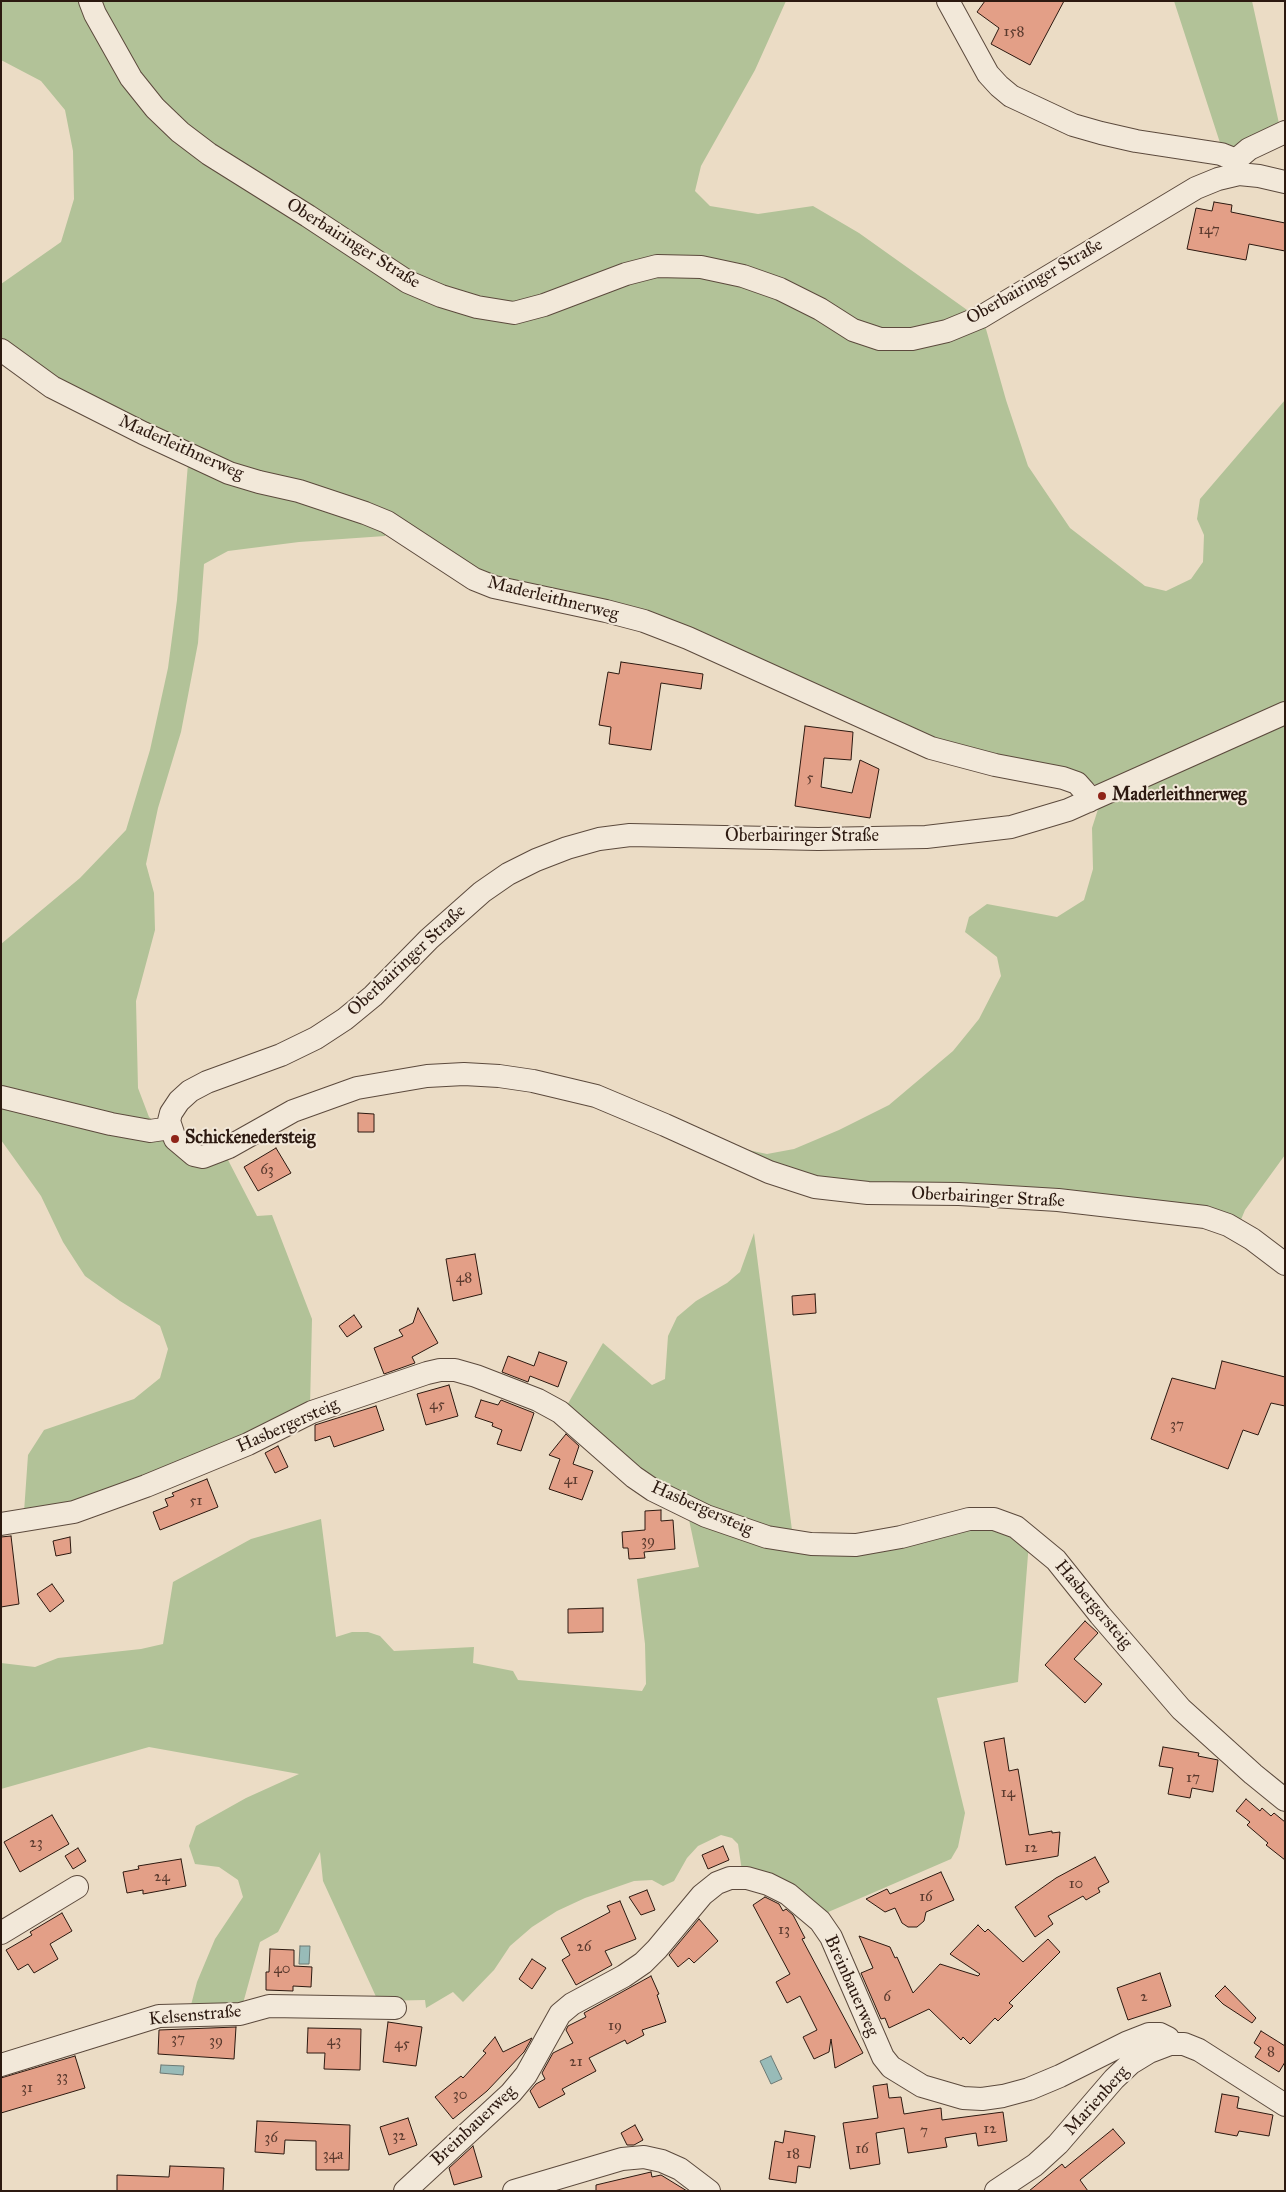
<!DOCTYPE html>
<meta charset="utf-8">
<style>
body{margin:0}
#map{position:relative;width:1286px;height:2192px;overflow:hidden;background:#ebdcc5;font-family:"IM FELL Great Primer",serif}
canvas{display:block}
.frame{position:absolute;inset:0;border:2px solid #2c1910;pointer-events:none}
</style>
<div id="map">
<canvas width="1286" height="2192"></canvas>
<div class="frame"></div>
</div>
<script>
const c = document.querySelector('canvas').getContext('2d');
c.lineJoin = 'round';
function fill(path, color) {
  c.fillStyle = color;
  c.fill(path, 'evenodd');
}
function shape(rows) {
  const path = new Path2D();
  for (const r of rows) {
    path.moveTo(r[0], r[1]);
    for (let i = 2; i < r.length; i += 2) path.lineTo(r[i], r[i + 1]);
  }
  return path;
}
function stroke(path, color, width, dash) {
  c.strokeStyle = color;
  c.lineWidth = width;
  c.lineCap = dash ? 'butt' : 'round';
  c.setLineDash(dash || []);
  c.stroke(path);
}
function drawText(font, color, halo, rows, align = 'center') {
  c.font = font + ' "IM FELL Great Primer",serif';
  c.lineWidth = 4;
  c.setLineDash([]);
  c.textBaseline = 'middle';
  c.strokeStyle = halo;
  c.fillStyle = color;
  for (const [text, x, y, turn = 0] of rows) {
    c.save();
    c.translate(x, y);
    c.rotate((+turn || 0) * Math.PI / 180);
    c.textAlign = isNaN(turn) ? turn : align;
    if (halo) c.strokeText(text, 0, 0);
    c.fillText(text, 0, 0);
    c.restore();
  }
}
fill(shape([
 [1,1,786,1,755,70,701,166,695,191,710,206,758,214,813,206,859,233,984,322,1006,400,1028,466,1070,528,1145,586,1166,591,1191,579,1203,562,1204,535,1197,519,1200,499,1285,400,1285,1155,1245,1210,1240,1222,838,1185,724,1145,767,1154,794,1149,839,1130,889,1105,953,1051,979,1019,1001,976,997,957,965,932,969,917,987,904,1057,917,1084,900,1093,869,1092,828,1100,803,1101,788,1081,776,972,755,825,694,476,574,391,520,385,536,299,542,228,551,204,564,198,643,181,732,158,808,146,864,154,893,155,930,136,1001,138,1088,149,1117,158,1124,163,1140,182,1160,193,1165,227,1158,257,1216,272,1215,312,1319,310,1407,73,1506,24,1512,28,1455,44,1430,134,1399,160,1378,168,1349,160,1326,120,1301,85,1276,63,1242,41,1196,1,1140,1,944,80,878,126,830,150,750,168,668,177,600,189,451,129,421,1,343,1,284,61,242,74,199,73,151,65,110,41,81,1,60],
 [1174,1,1252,1,1280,128,1239,147,1222,149],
 [754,1233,793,1538,673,1496,566,1407,603,1343,652,1385,665,1379,668,1336,677,1317,696,1301,727,1283,740,1272],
 [688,1515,780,1546,972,1523,1029,1542,1018,1682,937,1698,965,1813,958,1847,951,1859,826,1913,742,1871,738,1844,732,1838,721,1835,698,1846,687,1858,674,1881,663,1886,652,1880,634,1881,585,1898,557,1911,532,1927,510,1946,494,1970,463,2002,453,1992,426,2008,425,2000,378,2001,323,1881,320,1852,278,1932,260,1942,242,2007,191,2005,197,1982,215,1939,243,1897,238,1880,219,1867,195,1864,189,1846,196,1826,246,1798,299,1774,149,1747,1,1789,1,1663,35,1667,58,1658,141,1649,163,1644,173,1582,251,1539,321,1519,336,1637,352,1632,368,1632,380,1636,394,1651,474,1647,473,1663,513,1671,518,1680,642,1691,646,1684,645,1644,637,1579,699,1567]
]), '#b2c298');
const water = shape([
 [300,1946,310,1946,309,1964,299,1964,300,1946],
 [771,2056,782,2079,771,2084,760,2061,771,2056],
 [161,2065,184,2066,183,2075,160,2073,161,2065]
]);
fill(water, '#98bbb8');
stroke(water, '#6d7a75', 1);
const building = shape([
 [985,1,1064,1,1030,65,991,44,999,28,977,12,985,1],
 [1214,202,1232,205,1231,212,1285,223,1285,251,1249,244,1246,260,1187,249,1196,208,1212,211,1214,202],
 [621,662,703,674,701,689,661,683,651,750,609,744,611,727,599,725,608,672,619,674,621,662],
 [805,726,853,732,851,760,824,758,821,787,852,793,860,760,879,769,870,818,795,806,805,726],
 [358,1113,374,1114,374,1132,358,1132,358,1113],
 [276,1148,291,1173,258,1191,244,1167,276,1148],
 [475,1254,482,1294,453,1301,446,1259,475,1254],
 [815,1294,816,1313,793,1315,792,1296,815,1294],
 [418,1308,438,1343,412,1357,415,1363,384,1374,374,1348,403,1336,399,1330,413,1323,418,1308],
 [354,1315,362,1327,347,1337,339,1326,354,1315],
 [539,1352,567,1362,558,1387,530,1376,528,1382,502,1372,508,1356,534,1366,539,1352],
 [1222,1361,1285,1377,1285,1406,1271,1403,1258,1435,1243,1430,1228,1469,1151,1439,1172,1378,1215,1389,1222,1361],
 [449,1385,458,1416,426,1425,417,1394,449,1385],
 [481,1400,498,1405,501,1400,534,1413,521,1451,497,1444,502,1430,492,1426,493,1423,475,1417,481,1400],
 [376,1406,384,1430,334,1447,330,1436,315,1441,315,1425,376,1406],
 [566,1434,579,1446,573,1464,593,1471,582,1500,549,1489,560,1459,549,1455,566,1434],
 [278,1446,288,1467,275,1473,265,1453,278,1446],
 [207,1479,218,1507,160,1530,153,1512,168,1506,165,1499,174,1496,172,1493,207,1479],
 [661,1510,661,1521,673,1520,675,1549,644,1552,645,1558,629,1559,628,1548,623,1548,622,1532,645,1530,645,1511,661,1510],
 [11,1536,19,1604,1,1607,1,1537,11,1536],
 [70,1537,71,1553,56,1556,53,1541,70,1537],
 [52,1584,64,1601,50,1612,37,1594,52,1584],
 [603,1608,603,1632,568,1633,568,1609,603,1608],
 [1085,1621,1098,1633,1074,1659,1102,1684,1085,1703,1045,1665,1085,1621],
 [1004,1738,1009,1771,1018,1769,1029,1835,1052,1831,1052,1833,1060,1832,1058,1856,1006,1865,984,1742,1004,1738],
 [1163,1747,1199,1753,1198,1756,1218,1760,1213,1792,1192,1788,1190,1798,1168,1794,1173,1768,1159,1766,1163,1747],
 [1246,1799,1260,1811,1262,1808,1271,1816,1274,1813,1285,1822,1285,1860,1266,1845,1268,1843,1247,1825,1250,1822,1236,1811,1246,1799],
 [52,1815,69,1844,20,1872,4,1842,52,1815],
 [723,1846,729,1860,708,1869,702,1855,723,1846],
 [78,1848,86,1861,73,1869,65,1856,78,1848],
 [1095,1857,1109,1882,1098,1888,1100,1892,1086,1900,1083,1896,1048,1916,1053,1924,1035,1937,1015,1907,1056,1878,1095,1857],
 [181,1859,186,1886,143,1894,143,1890,127,1893,123,1872,139,1869,138,1866,181,1859],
 [941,1872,954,1900,926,1912,924,1921,917,1927,908,1927,902,1923,895,1908,885,1912,866,1899,887,1889,890,1894,941,1872],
 [647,1890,655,1910,641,1915,629,1897,647,1890],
 [765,1897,779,1904,783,1911,786,1909,793,1915,805,1938,802,1939,863,2053,835,2068,831,2039,829,2052,814,2059,803,2037,817,2030,800,1996,787,2003,776,1982,790,1974,753,1905,765,1897],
 [620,1901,636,1939,605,1951,612,1965,576,1985,562,1960,570,1955,561,1938,610,1912,607,1906,620,1901],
 [62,1913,72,1931,50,1944,58,1959,34,1973,28,1964,18,1970,6,1950,32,1935,30,1932,62,1913],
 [699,1919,718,1941,694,1963,689,1958,678,1967,669,1955,699,1919],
 [978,1925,985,1932,988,1929,1023,1962,1048,1939,1060,1952,1009,2003,1013,2006,998,2021,995,2018,970,2044,963,2037,961,2040,929,2009,889,2028,885,2018,881,2019,861,1973,873,1968,859,1936,890,1947,895,1958,897,1957,913,1993,940,1964,978,1976,980,1974,950,1954,978,1925],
 [270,1949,294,1950,294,1966,312,1967,311,1987,293,1986,293,1991,266,1990,266,1972,269,1972,270,1949],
 [532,1959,546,1968,532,1989,519,1979,532,1959],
 [1160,1973,1171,2006,1128,2020,1117,1988,1160,1973],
 [651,1976,659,1994,657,1995,666,2022,642,2030,644,2035,627,2044,625,2040,589,2058,596,2071,562,2089,565,2094,539,2108,530,2091,536,2084,545,2079,542,2073,553,2053,573,2043,566,2030,568,2026,586,2017,584,2013,651,1976],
 [1225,1986,1256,2018,1252,2023,1223,2004,1215,1996,1225,1986],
 [388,2022,422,2027,416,2066,383,2062,388,2022],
 [236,2027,234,2059,158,2054,159,2030,236,2027],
 [308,2028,361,2029,360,2070,324,2069,325,2053,307,2053,308,2028],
 [1261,2031,1285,2046,1285,2062,1279,2072,1255,2057,1261,2048,1254,2043,1261,2031],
 [495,2037,503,2052,532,2038,524,2052,487,2091,453,2119,435,2097,461,2076,463,2078,486,2053,483,2051,495,2037],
 [75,2056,85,2088,1,2113,1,2078,75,2056],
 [887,2084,889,2098,901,2097,904,2114,941,2108,942,2120,1003,2112,1007,2141,978,2146,976,2133,945,2138,947,2147,908,2153,904,2128,876,2133,880,2164,850,2169,843,2123,878,2118,873,2086,887,2084],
 [1222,2094,1239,2097,1237,2108,1273,2115,1269,2136,1239,2131,1237,2136,1215,2132,1222,2094],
 [408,2118,417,2145,389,2155,380,2127,408,2118],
 [257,2121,350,2125,349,2170,316,2170,316,2141,285,2140,284,2154,255,2152,257,2121],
 [635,2125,643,2140,634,2145,627,2145,621,2133,635,2125],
 [1113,2129,1125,2143,1080,2180,1088,2191,1029,2191,1062,2164,1065,2168,1113,2129],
 [785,2131,815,2136,810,2168,798,2166,796,2183,769,2179,775,2141,783,2143,785,2131],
 [473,2146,482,2177,454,2185,449,2168,473,2146],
 [170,2166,224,2168,223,2191,117,2191,117,2175,169,2177,170,2166],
 [651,2172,652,2177,661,2175,687,2191,596,2191,596,2185,651,2172]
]);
fill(building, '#e39f87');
stroke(building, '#2c1910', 1);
const minor = shape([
 [90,1,95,14,131,78,155,108,180,132,209,154,308,216,408,282,441,296,477,307,514,313,544,305,626,274,657,266,701,267,743,276,780,289,820,309,853,330,880,339,912,339,947,331,981,317,1196,188,1218,179,1239,174,1259,176,1285,182],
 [948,1,988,74,999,86,1011,96,1073,125,1101,133,1136,141,1221,154,1236,160],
 [1236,160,1249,149,1285,132],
 [1,350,52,387,143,433,229,473,259,482,299,491,365,513,387,522,474,579,494,587,606,611,644,621,688,638,931,748,995,765,1063,778,1077,783,1085,792,1089,801],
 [1285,713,1068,810,1011,827,926,837,818,839,630,835,599,839,567,848,536,860,508,874,482,892,429,939,373,996,345,1019,316,1038,281,1055,207,1082,190,1091,179,1101,171,1113,169,1121,175,1139,194,1155,203,1157,229,1147,293,1111,357,1088,427,1076,464,1074,499,1076,533,1081,596,1096,665,1125,769,1172,815,1187,868,1193,959,1194,1058,1200,1205,1217,1228,1225,1252,1239,1285,1264],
 [1,1097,111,1124,150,1131,170,1128],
 [1,1524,74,1512,146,1486,248,1444,312,1412,427,1373,440,1370,455,1370,476,1376,538,1400,560,1412,634,1477,653,1490,706,1516,767,1537,811,1544,856,1545,901,1537,969,1519,994,1519,1016,1527,1056,1560,1100,1615,1181,1709,1253,1774,1285,1800],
 [1,1933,77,1887],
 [1,2065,159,2016,240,2014,269,2006,395,2008],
 [405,2191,511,2093,526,2075,560,2014,572,2004,624,1976,643,1963,657,1949,702,1895,717,1883,730,1878,747,1878,768,1884,788,1894,820,1921,831,1937,883,2057,891,2067,922,2086,963,2098,982,2099,1003,2096,1029,2089,1060,2076,1126,2043,1149,2034,1160,2034,1168,2038,1170,2044],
 [514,2191,622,2159,644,2157,662,2161,680,2169,709,2191],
 [996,2191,1035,2165,1058,2144,1114,2079,1131,2063,1149,2052,1170,2044,1184,2044,1199,2050,1285,2105]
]);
stroke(minor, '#5c4a3d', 24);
stroke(minor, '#f2e8d9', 22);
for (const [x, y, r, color] of [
 [1102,796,5,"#8f2418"],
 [175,1139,5,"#8f2418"]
]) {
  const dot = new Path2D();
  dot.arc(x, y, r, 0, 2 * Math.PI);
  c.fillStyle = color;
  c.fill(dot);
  stroke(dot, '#f2e8d9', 2);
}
drawText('15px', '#5a3a2e', null, [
 ["158",1014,32],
 ["147",1209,230],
 ["5",810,778],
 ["63",267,1170],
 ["48",464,1278],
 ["45",437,1405],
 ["37",1177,1425],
 ["41",571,1480],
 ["51",196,1501],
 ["39",648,1541],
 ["17",1193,1778],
 ["14",1008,1793],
 ["23",36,1843],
 ["12",1031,1848],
 ["24",162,1877],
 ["10",1076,1884],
 ["16",926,1897],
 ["13",784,1930],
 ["26",584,1947],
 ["40",282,1969],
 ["6",887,1997],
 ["2",1144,1997],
 ["19",615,2026],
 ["37",178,2039],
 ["39",216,2041],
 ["43",334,2041],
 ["45",402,2044],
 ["8",1271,2052],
 ["21",576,2062],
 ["33",62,2077],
 ["31",27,2088],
 ["30",460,2095],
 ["12",990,2129],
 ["7",924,2131],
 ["32",399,2136],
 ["36",271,2138],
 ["16",862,2149],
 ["18",793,2154],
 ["34a",333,2155]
]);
drawText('18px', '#2c1910', '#f2e8d9', [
 ["Oberbairinger Straße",353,244,32],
 ["Oberbairinger Straße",1035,282,-30],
 ["Maderleithnerweg",181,448,24],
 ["Maderleithnerweg",553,599,14],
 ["Oberbairinger Straße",802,837],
 ["Oberbairinger Straße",407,961,-43],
 ["Oberbairinger Straße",988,1198,3],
 ["Hasbergersteig",288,1426,-24],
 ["Hasbergersteig",702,1509,24],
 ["Hasbergersteig",1093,1605,50],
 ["Breinbauerweg",851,1986,66],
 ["Kelsenstraße",195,2016,-5],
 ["Marienberg",1097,2101,-48],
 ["Breinbauerweg",474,2126,-43]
]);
drawText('bold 18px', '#2c1910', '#f2e8d9', [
 ["Maderleithnerweg",1112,796],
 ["Schickenedersteig",185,1139]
], 'left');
</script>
